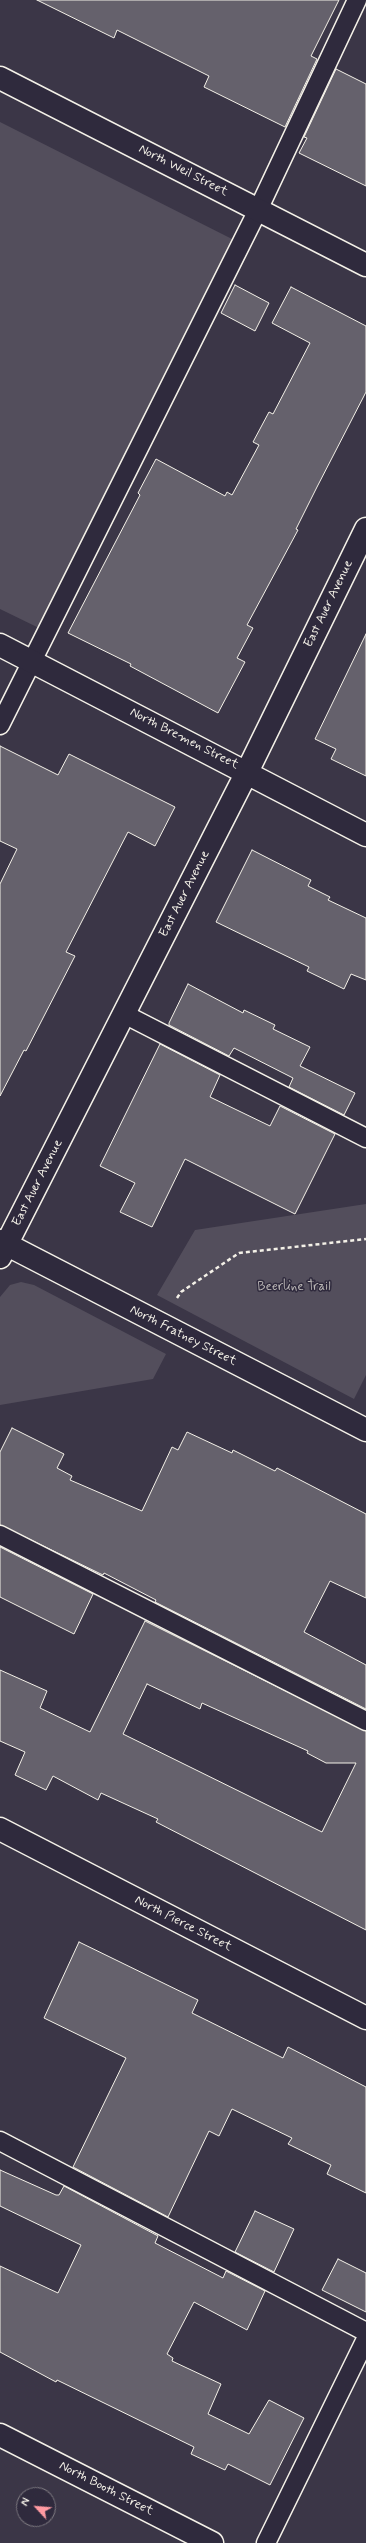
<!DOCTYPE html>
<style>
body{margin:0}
#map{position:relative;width:366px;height:2543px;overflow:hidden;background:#3b3647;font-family:Mynerve,sans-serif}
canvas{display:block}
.north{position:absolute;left:16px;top:2487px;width:40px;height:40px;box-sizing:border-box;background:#2f2a3d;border:1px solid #7e7a81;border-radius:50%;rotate:296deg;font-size:11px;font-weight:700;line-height:16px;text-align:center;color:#f4f1e8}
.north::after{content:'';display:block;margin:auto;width:14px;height:18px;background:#ff9aa2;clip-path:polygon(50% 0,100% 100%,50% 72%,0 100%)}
</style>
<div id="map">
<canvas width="366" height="2543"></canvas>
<div class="north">N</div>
</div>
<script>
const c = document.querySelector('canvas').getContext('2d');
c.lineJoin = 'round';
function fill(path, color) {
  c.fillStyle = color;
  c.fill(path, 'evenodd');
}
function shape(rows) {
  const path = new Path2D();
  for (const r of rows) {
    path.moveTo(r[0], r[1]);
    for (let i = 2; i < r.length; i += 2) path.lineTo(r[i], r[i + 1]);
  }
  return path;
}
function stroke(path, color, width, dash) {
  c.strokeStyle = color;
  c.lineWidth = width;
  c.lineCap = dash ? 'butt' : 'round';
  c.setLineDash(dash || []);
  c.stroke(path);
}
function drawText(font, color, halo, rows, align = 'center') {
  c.font = font + ' Mynerve,sans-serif';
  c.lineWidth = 3;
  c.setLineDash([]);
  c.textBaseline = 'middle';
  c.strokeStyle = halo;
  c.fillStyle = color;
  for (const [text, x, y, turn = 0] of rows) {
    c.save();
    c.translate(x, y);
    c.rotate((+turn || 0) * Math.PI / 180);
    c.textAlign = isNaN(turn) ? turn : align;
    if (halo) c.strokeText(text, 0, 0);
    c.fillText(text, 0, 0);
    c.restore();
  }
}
fill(shape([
 [0,122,234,240,39,628,0,609],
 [366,1204,366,1375,354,1399,157,1295,195,1230],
 [21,1282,34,1285,166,1354,153,1379,0,1405,0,1297,10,1285]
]), '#534e5c');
const building = shape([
 [37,0,339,0,311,56,317,59,285,127,204,87,209,76,117,30,114,38,37,0],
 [336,69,366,84,366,186,299,153,307,138,304,137,336,69],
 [235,285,269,303,255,331,221,313,235,285],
 [291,287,366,326,366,392,317,487,296,529,298,530,247,625,253,628,237,658,245,662,218,713,130,666,131,664,68,633,140,495,138,493,156,459,225,496,227,492,232,495,259,445,253,442,269,412,273,414,310,343,272,323,291,287],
 [366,634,366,776,331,759,336,749,315,739,366,634],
 [0,746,58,775,69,754,175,807,155,846,128,832,66,952,75,956,26,1051,24,1050,0,1096,0,884,17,849,0,841,0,746],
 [252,850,311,880,308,886,330,897,328,900,366,918,366,980,351,974,344,989,307,971,309,967,216,922,252,850],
 [188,984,243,1013,244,1010,275,1025,273,1029,310,1047,300,1066,355,1093,344,1115,289,1087,293,1078,234,1048,229,1056,169,1025,169,1023,188,984],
 [160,1044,220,1075,210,1097,270,1126,280,1106,335,1134,295,1214,185,1159,152,1227,120,1212,135,1183,100,1166,160,1044],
 [12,1428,64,1454,57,1468,72,1476,70,1480,142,1511,172,1447,178,1450,187,1432,232,1453,233,1450,275,1471,277,1468,366,1514,366,1598,330,1581,304,1632,366,1665,366,1709,155,1602,156,1600,104,1573,103,1575,0,1525,0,1452,12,1428],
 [0,1547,93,1594,74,1634,0,1597,0,1547],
 [145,1621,366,1731,366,1930,156,1822,158,1819,101,1793,98,1800,53,1776,46,1790,15,1775,25,1752,0,1741,0,1670,47,1691,40,1708,90,1732,145,1621],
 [147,1684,200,1709,202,1703,308,1751,307,1753,326,1763,356,1763,322,1832,123,1734,147,1684],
 [79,1942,198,2000,192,2013,283,2058,288,2047,366,2087,366,2193,327,2174,331,2165,288,2144,292,2138,232,2109,219,2136,209,2131,168,2217,73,2167,126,2058,44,2018,79,1942],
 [0,2170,56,2195,59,2195,64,2186,158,2236,155,2243,223,2278,226,2271,265,2291,247,2330,194,2302,167,2354,173,2358,172,2361,221,2384,208,2414,249,2434,269,2400,304,2418,270,2485,228,2464,225,2470,191,2454,194,2447,57,2380,56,2382,0,2352,0,2266,58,2293,81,2245,0,2206,0,2170],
 [255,2211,294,2229,274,2272,235,2252,255,2211],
 [338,2259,366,2273,366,2312,322,2290,338,2259]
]);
fill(building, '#65616c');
stroke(building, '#f4f1e8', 1);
const lane = shape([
 [0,725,258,210,357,0],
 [124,1014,366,1138],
 [0,1535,366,1721],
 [0,2141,366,2332],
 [266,2543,366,2339]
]);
const street = shape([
 [0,78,366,265],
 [0,645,366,835],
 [0,1241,366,1430],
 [0,1257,247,772,366,529],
 [0,1829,366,2018],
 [0,2435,212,2543]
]);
stroke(lane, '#f4f1e8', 21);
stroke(street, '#f4f1e8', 25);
stroke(shape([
 [177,1298,181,1292,239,1253,366,1239]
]), '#f4f1e8', 2.5, [4, 3]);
stroke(lane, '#2f2a3d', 18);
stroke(street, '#2f2a3d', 22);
drawText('13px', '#f4f1e8', '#2f2a3d', [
 ["North Weil Street",183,171,27],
 ["East Auer Avenue",329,604,-64],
 ["North Bremen Street",184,739,27],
 ["East Auer Avenue",185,894,-63],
 ["East Auer Avenue",38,1183,-63],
 ["North Fratney Street",183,1336,27],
 ["North Pierce Street",183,1924,27],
 ["North Booth Street",106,2489,27]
]);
drawText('13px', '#bcb8b7', '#2f2a3d', [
 ["Beerline Trail",294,1287]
]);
</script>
